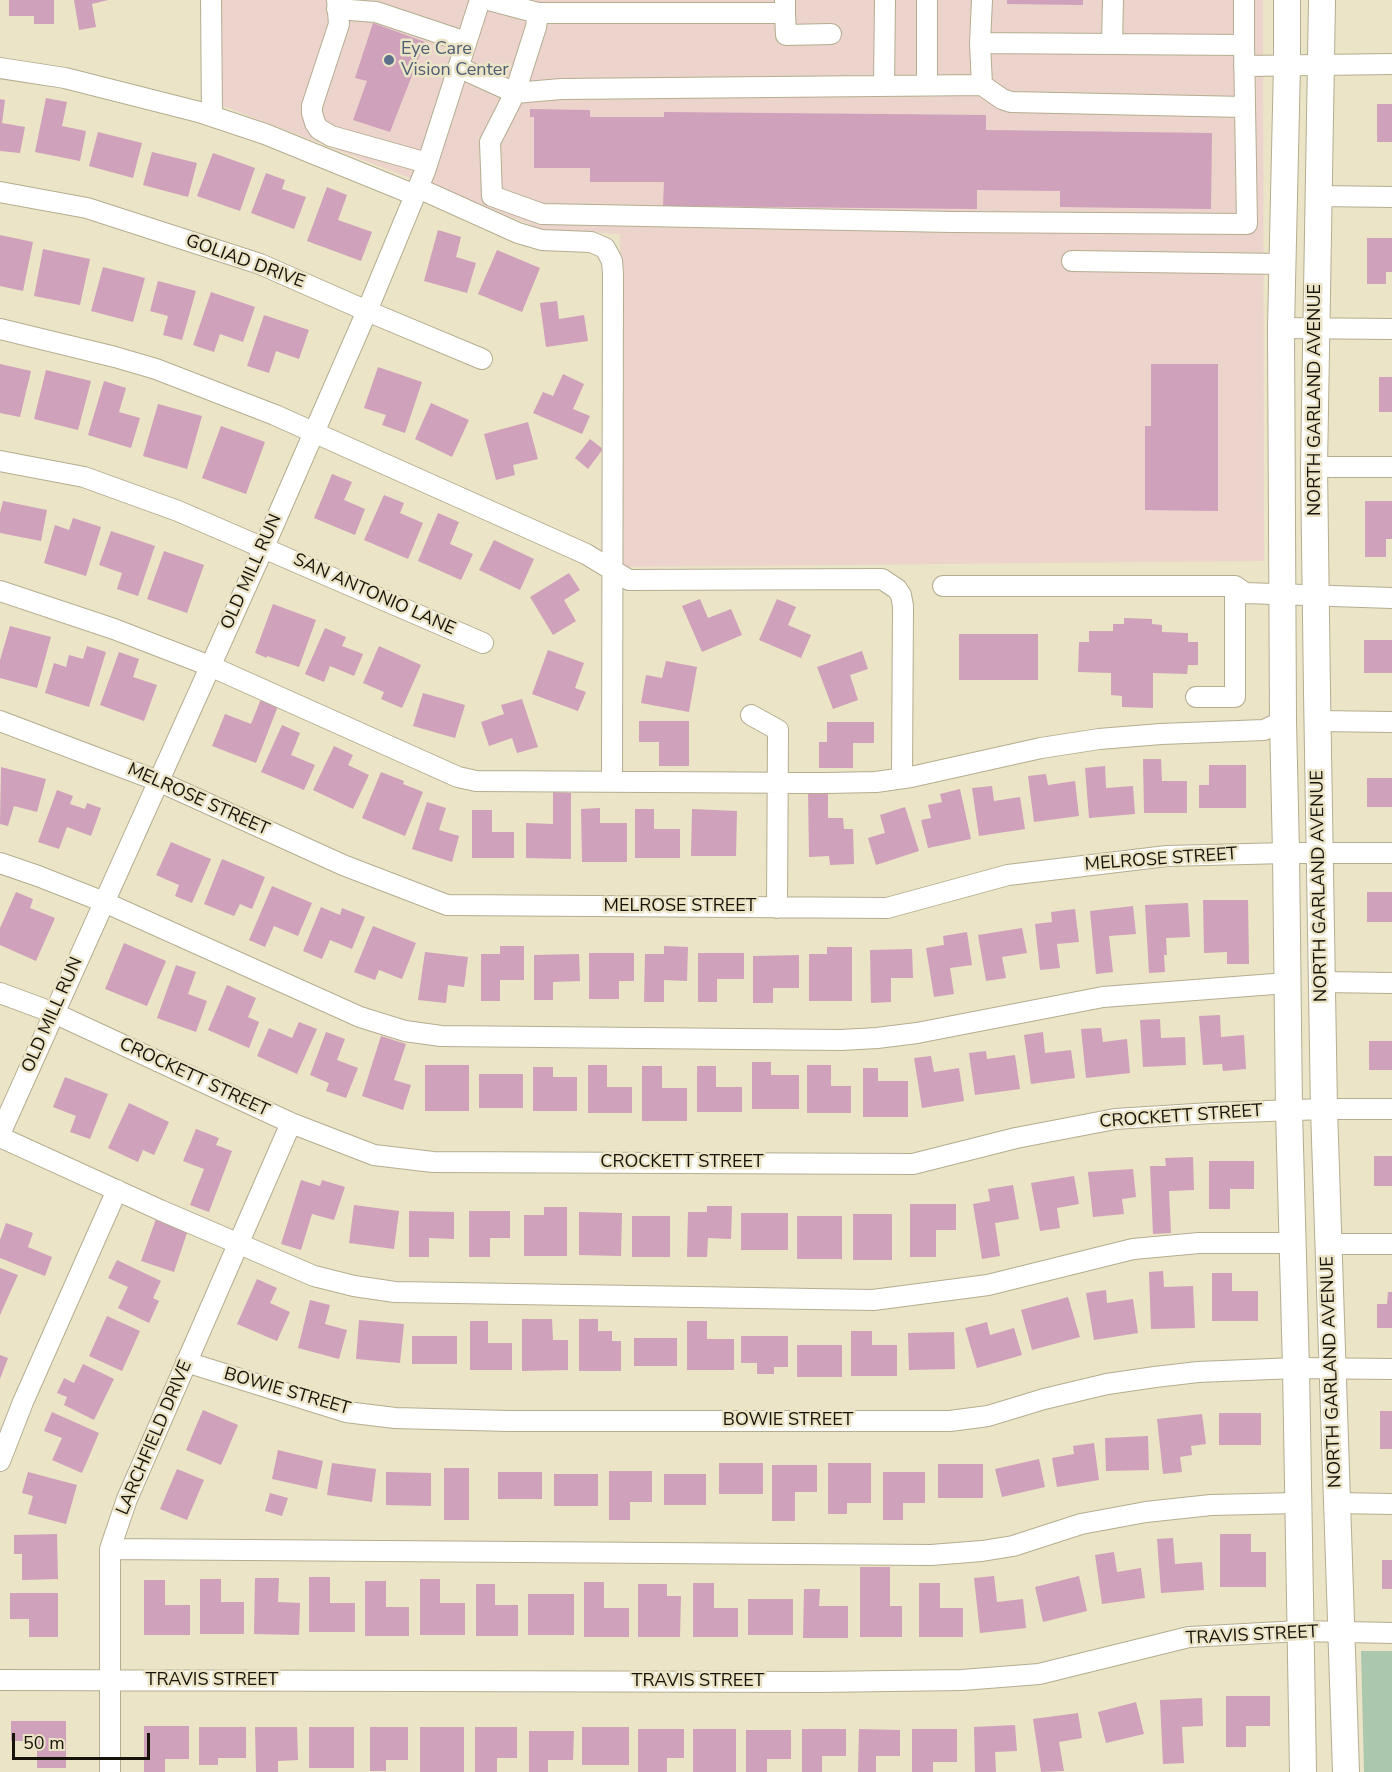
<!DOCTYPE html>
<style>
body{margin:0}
#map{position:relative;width:1392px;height:1772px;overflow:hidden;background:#ebe4c6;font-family:"Nunito Sans",sans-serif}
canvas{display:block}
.scale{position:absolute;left:12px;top:1733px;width:138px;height:27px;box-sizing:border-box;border:3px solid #161309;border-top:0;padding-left:8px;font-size:18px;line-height:21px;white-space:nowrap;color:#161309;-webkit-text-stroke:4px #ebe4c6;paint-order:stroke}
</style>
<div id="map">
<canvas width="1392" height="1772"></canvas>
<div class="scale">50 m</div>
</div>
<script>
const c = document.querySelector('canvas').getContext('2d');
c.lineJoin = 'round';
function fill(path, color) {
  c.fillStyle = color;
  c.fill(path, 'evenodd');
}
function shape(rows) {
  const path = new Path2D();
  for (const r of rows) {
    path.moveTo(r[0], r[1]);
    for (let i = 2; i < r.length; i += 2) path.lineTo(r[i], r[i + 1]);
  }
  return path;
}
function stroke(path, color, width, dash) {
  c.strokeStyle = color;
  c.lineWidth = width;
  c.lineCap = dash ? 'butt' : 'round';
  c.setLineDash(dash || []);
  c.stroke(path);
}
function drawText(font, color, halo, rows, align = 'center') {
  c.font = font + ' "Nunito Sans",sans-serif';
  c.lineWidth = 5;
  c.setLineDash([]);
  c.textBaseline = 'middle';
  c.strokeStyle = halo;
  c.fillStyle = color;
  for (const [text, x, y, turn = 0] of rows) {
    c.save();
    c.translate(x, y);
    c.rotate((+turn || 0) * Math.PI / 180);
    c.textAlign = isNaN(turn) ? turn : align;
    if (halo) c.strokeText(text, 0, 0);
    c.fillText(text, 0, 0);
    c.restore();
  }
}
fill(shape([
 [215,0,1263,0,1264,561,619,567,620,234,542,229,216,103]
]), '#ecd3cc');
fill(shape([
 [1361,1651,1392,1651,1392,1772,1364,1772]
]), '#abc8af');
fill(shape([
 [9,0,54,0,54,24,34,24,34,16,9,16],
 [74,0,108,0,92,4,96,27,79,30],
 [1007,0,1083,0,1083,5,1007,4],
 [373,23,425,42,390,132,353,120,367,81,355,78],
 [46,98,67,102,62,126,86,131,80,161,35,152],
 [0,99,5,100,2,123,25,127,20,153,0,151],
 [1377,104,1392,104,1392,142,1377,142],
 [530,109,590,110,590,117,664,117,664,112,986,115,986,130,1212,133,1211,209,1060,207,1060,191,977,190,977,209,663,206,664,182,590,182,590,168,534,168,534,117,530,117],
 [98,132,142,143,133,178,89,166],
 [152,152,197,163,188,197,143,185],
 [213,153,255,168,240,211,197,196],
 [266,173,285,180,282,189,306,197,294,229,251,213],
 [327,187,347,195,338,220,372,232,361,261,307,241],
 [438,230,461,237,456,257,476,263,467,293,424,281],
 [0,235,33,242,23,291,0,286],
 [1367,238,1392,238,1392,272,1386,272,1386,284,1367,284],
 [43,249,90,259,80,305,34,296],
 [497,250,540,268,522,312,478,294],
 [103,267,145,278,133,322,91,311],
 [158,281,196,291,182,340,163,335,168,316,150,311],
 [211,292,255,307,243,342,220,334,214,352,193,345],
 [557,301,559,319,584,315,588,341,546,347,540,303],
 [264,315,309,330,299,359,276,351,269,373,247,366],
 [0,364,31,371,20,417,0,413],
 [1151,364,1218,364,1218,511,1145,510,1145,426,1151,426],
 [378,367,422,382,405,433,382,425,386,415,364,408],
 [46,370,91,381,78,430,34,419],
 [563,374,584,384,573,409,590,416,582,434,533,413,543,392,553,396],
 [1379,377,1392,377,1392,412,1379,412],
 [104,381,126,388,119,412,140,418,131,448,88,435],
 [431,403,469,420,452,457,415,439],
 [158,404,202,416,187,469,143,456],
 [528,422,538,459,513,465,515,475,496,480,484,434],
 [221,426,265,442,246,494,202,478],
 [590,439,603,449,588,469,575,458],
 [332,474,352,482,344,500,365,509,355,535,314,518],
 [384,495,404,503,400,513,423,523,408,559,364,540],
 [3,501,47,510,41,541,0,533,0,513],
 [1365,501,1392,501,1392,539,1386,539,1386,557,1365,557],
 [438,513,459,522,450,544,473,554,461,580,418,561],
 [73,518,101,527,86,576,44,563,55,525,69,530],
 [111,531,155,546,138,596,117,589,122,573,99,565],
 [494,540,534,559,520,590,479,570],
 [164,551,204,565,187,613,147,599],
 [569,573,580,590,564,600,576,621,553,635,530,597],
 [700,599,708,618,731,609,742,635,702,652,682,606],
 [777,599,796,607,788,625,811,635,801,658,759,640],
 [273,604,316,620,299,667,267,656,267,658,255,653],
 [1124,618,1152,619,1152,624,1162,625,1162,632,1188,633,1188,642,1198,642,1198,665,1188,665,1187,674,1153,673,1153,708,1122,707,1122,696,1111,695,1111,673,1078,672,1079,642,1089,642,1089,631,1113,631,1113,624,1124,624],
 [10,626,51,637,37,688,0,678,0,660],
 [325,628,346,637,342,646,363,654,354,676,330,666,324,682,305,674],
 [959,634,1038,634,1038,680,959,680],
 [1364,640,1392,640,1392,673,1364,673],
 [87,646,106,652,89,707,45,693,54,663,66,667,69,655,83,659],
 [379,646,421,665,402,708,381,699,384,692,363,683],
 [548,650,584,663,575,688,586,692,578,711,532,694],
 [862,651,868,669,850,675,858,700,833,709,817,667],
 [119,652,139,659,133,677,157,685,144,721,100,705],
 [666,661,697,667,689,712,641,703,646,675,662,678],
 [423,693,465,705,455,738,413,726],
 [261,699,278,706,256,763,212,746,225,714,251,724],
 [522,699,538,747,517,753,512,738,489,746,481,722,504,714,501,705],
 [639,721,689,721,689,766,659,766,659,742,639,742],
 [827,722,874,722,874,743,853,743,853,768,819,768,819,742,827,742],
 [282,725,300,733,291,755,315,765,304,790,261,772],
 [334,746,353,755,348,765,369,775,353,809,313,790],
 [1143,759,1161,759,1162,781,1187,781,1187,813,1144,813],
 [1209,765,1246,765,1246,808,1199,808,1199,785,1209,785],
 [1105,766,1106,788,1133,786,1135,814,1089,818,1085,768],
 [1,767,46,779,37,812,14,806,8,826,0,824],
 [381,772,404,781,403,784,423,792,405,836,362,818],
 [1046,774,1048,785,1075,781,1079,816,1034,822,1028,776],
 [1367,778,1392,778,1392,807,1367,807],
 [992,786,994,801,1020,797,1025,829,979,836,972,788],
 [808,789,828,789,828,818,843,818,844,829,853,829,854,864,830,865,829,856,809,857],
 [960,789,971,839,928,848,921,820,931,818,928,805,942,802,940,794],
 [57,790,73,796,70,804,85,809,87,803,101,808,91,836,67,827,59,849,38,842],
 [553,792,571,793,571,859,526,858,526,823,553,824],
 [427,802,446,808,439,830,459,836,452,862,412,849],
 [905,807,919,851,876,865,868,838,885,833,880,815],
 [600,808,600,823,627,823,627,862,582,862,581,809],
 [635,809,654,809,654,829,680,829,680,858,635,858],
 [692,809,737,811,736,856,691,856],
 [472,810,492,810,492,832,514,832,514,858,472,858],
 [171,842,211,859,192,903,175,896,179,885,156,875],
 [222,859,265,877,252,909,240,904,234,916,204,904],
 [272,886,312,903,298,936,274,926,265,947,249,940],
 [16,892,33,899,30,908,55,918,36,961,0,945,0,928],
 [1367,892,1392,892,1392,922,1367,922],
 [1203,900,1248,900,1249,964,1227,964,1227,952,1204,953],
 [1188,903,1190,937,1166,938,1167,955,1164,955,1165,972,1149,973,1145,905],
 [1133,906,1136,934,1109,936,1113,972,1096,974,1090,911],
 [321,907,340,915,342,908,365,917,352,949,330,940,322,959,303,951],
 [1075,909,1079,942,1057,944,1060,968,1040,970,1035,924,1052,922,1051,912],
 [373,926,416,943,402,979,379,970,375,980,354,972],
 [1022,928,1027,953,1002,957,1006,978,986,981,978,935],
 [967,932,972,965,950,968,954,994,934,997,926,948,944,945,943,936],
 [124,943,166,961,147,1006,105,989],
 [500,946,524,946,524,980,500,980,500,1001,481,1001,481,954,500,954],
 [664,946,688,947,687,981,664,980,664,1002,644,1002,645,954,664,954],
 [827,947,852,947,852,1001,809,1001,809,954,827,954],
 [912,949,913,978,891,978,891,1002,871,1003,870,950],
 [425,952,468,957,464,987,448,985,446,1003,418,1000],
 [589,953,634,953,634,981,619,981,619,999,589,999],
 [698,953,744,953,744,979,717,979,717,1002,698,1002],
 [579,954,580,981,553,982,553,1000,534,1000,534,955],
 [799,955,799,988,773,988,773,1003,753,1003,753,956],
 [176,965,196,972,188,994,207,1001,196,1032,157,1018],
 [227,985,256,998,248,1017,259,1022,249,1048,208,1030],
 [1220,1015,1221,1037,1244,1035,1246,1069,1223,1071,1222,1064,1203,1065,1199,1016],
 [1160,1019,1161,1038,1185,1037,1186,1065,1143,1067,1140,1020],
 [299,1022,317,1029,297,1074,257,1056,269,1028,292,1038],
 [1101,1028,1103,1042,1127,1039,1130,1073,1086,1078,1081,1029],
 [326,1032,345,1039,337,1060,358,1068,346,1098,326,1091,329,1083,310,1075],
 [1043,1032,1045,1053,1071,1050,1075,1078,1031,1084,1024,1035],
 [381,1036,406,1044,394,1080,411,1085,403,1110,362,1096],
 [1369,1041,1392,1041,1392,1070,1369,1070],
 [986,1051,987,1059,1015,1055,1020,1089,975,1095,969,1053],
 [931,1056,934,1072,959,1068,964,1101,922,1108,914,1058],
 [752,1062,771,1062,771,1075,799,1075,799,1109,752,1109],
 [425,1065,469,1065,469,1111,425,1111],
 [588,1065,607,1065,607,1087,632,1087,632,1113,588,1113],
 [807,1065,831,1065,831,1086,851,1086,851,1113,807,1113],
 [642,1066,662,1066,662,1088,687,1088,687,1121,642,1121],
 [697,1066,716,1066,716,1087,742,1087,742,1112,697,1112],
 [533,1067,553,1067,553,1077,577,1077,577,1111,533,1111],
 [863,1068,878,1068,878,1081,908,1081,908,1117,863,1117],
 [479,1074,523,1074,523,1108,479,1108],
 [65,1077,108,1094,90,1139,70,1132,76,1116,53,1107],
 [129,1103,169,1122,154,1155,143,1150,138,1162,108,1148],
 [196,1129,219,1138,216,1145,232,1151,209,1212,190,1205,204,1169,183,1161],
 [1374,1156,1392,1156,1392,1186,1374,1186],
 [1193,1157,1194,1190,1169,1191,1171,1233,1153,1234,1150,1166,1166,1166,1165,1158],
 [1209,1161,1254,1161,1254,1189,1230,1189,1230,1209,1209,1209],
 [1133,1169,1136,1197,1122,1199,1124,1214,1093,1217,1088,1172],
 [1074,1176,1079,1204,1057,1208,1060,1228,1040,1231,1031,1183],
 [301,1180,320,1186,322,1180,345,1187,334,1220,312,1214,301,1250,281,1244],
 [1013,1185,1019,1219,995,1223,1000,1256,982,1259,973,1204,990,1201,988,1189],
 [910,1204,956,1204,956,1230,936,1230,936,1257,910,1257],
 [354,1205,399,1211,394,1249,349,1243],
 [707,1206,732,1206,731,1239,708,1238,707,1257,687,1257,688,1212,707,1212],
 [544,1207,567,1207,567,1256,524,1256,524,1215,544,1215],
 [409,1211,454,1212,454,1239,429,1238,429,1257,409,1257],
 [469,1211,510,1211,510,1238,490,1238,490,1257,469,1257],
 [579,1212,622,1213,621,1256,579,1255],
 [741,1213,788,1213,788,1250,741,1250],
 [853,1214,892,1214,892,1260,853,1260],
 [632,1216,670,1216,670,1257,632,1257],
 [797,1216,842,1216,842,1259,797,1259],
 [156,1219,188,1230,174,1272,141,1261],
 [6,1223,33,1233,28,1247,52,1257,45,1276,0,1258,0,1240],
 [117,1260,161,1281,153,1298,159,1301,149,1323,118,1308,128,1287,108,1278],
 [0,1268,18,1275,0,1315],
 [1163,1271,1164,1287,1193,1286,1195,1328,1151,1329,1149,1272],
 [1212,1273,1232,1273,1232,1291,1258,1291,1258,1321,1212,1321],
 [257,1279,277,1288,270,1303,290,1312,277,1341,237,1324],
 [1106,1290,1107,1303,1133,1299,1138,1333,1094,1340,1086,1293],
 [1388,1292,1392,1292,1392,1328,1377,1328,1377,1304,1387,1304],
 [1068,1297,1080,1337,1032,1350,1021,1310],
 [310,1300,330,1305,325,1324,347,1330,339,1359,298,1348],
 [107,1316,140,1331,122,1371,89,1356],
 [522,1319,552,1319,553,1340,568,1340,568,1370,522,1371],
 [579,1319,598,1319,598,1331,612,1331,612,1341,621,1341,621,1371,579,1371],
 [359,1320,404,1324,400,1363,356,1359],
 [470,1321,488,1321,488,1343,512,1343,512,1370,470,1370],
 [687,1321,707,1321,707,1339,734,1339,734,1370,687,1370],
 [987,1322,990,1335,1014,1328,1022,1355,977,1368,965,1328],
 [851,1331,872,1331,872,1345,897,1345,897,1376,851,1376],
 [954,1332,955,1369,909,1370,908,1333],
 [412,1336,457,1336,457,1364,412,1364],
 [741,1336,788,1336,788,1367,774,1367,774,1374,757,1374,757,1363,741,1363],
 [634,1338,677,1338,677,1366,634,1366],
 [797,1345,842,1345,842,1377,797,1377],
 [0,1355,8,1358,0,1379],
 [83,1364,114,1379,94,1420,64,1405,67,1397,57,1393,64,1378,74,1383],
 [203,1410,238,1425,221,1465,186,1450],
 [1380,1411,1392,1411,1392,1449,1380,1449],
 [52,1412,99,1433,82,1473,52,1460,62,1438,44,1431],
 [1219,1413,1261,1413,1261,1445,1219,1445],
 [1202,1414,1206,1444,1191,1446,1192,1455,1180,1457,1182,1472,1163,1474,1157,1419],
 [1148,1436,1149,1470,1106,1471,1105,1438],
 [1094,1443,1099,1480,1057,1487,1052,1458,1074,1454,1073,1446],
 [278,1450,323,1461,317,1489,272,1479],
 [1039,1459,1045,1487,1002,1497,995,1469],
 [332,1463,376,1469,372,1502,327,1495],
 [719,1463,763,1463,763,1494,719,1494],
 [828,1463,871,1463,871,1503,847,1503,847,1514,828,1514],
 [938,1464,983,1464,983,1498,938,1498],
 [772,1465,817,1465,817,1492,795,1492,795,1521,772,1521],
 [444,1468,469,1468,469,1520,444,1520],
 [177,1469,204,1480,187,1520,160,1509],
 [609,1471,652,1471,652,1502,630,1502,630,1520,609,1520],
 [28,1472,77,1485,66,1524,28,1514,33,1496,22,1493],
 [386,1472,431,1473,431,1506,386,1505],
 [498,1472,542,1472,542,1499,498,1499],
 [883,1472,925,1472,925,1503,903,1503,903,1520,883,1520],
 [554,1474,598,1474,598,1506,554,1506],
 [664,1474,706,1474,706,1505,664,1505],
 [270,1493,288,1498,282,1516,265,1511],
 [57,1534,58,1579,22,1580,22,1554,14,1554,14,1535],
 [1220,1534,1251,1534,1251,1552,1266,1552,1266,1587,1220,1587],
 [1173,1538,1175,1564,1202,1562,1204,1590,1161,1593,1157,1539],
 [1114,1552,1117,1572,1141,1568,1145,1598,1102,1604,1095,1555],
 [1382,1560,1392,1560,1392,1589,1382,1589],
 [860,1567,890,1567,890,1606,902,1606,902,1637,860,1637],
 [994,1576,997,1602,1023,1599,1026,1628,980,1633,974,1578],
 [1079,1576,1087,1611,1043,1622,1035,1587],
 [309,1577,330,1577,330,1603,355,1603,355,1632,309,1632],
 [255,1578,279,1578,278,1602,300,1603,299,1635,254,1634],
 [200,1579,221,1579,221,1602,244,1602,244,1634,200,1634],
 [420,1579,440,1579,440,1603,465,1603,465,1635,420,1635],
 [144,1580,165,1580,165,1605,190,1605,190,1635,144,1635],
 [365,1581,386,1581,386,1607,409,1607,409,1636,365,1636],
 [584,1582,604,1582,604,1608,629,1608,629,1637,584,1637],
 [693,1583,714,1583,714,1608,738,1608,738,1637,693,1637],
 [919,1583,940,1583,940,1608,963,1608,963,1637,919,1637],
 [476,1584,495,1584,495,1605,518,1605,518,1636,476,1636],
 [638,1584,667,1584,667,1596,681,1596,680,1637,638,1637],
 [804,1589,820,1589,819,1606,848,1606,848,1638,803,1638],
 [10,1593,58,1593,58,1637,29,1637,29,1619,10,1619],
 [528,1594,574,1594,574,1635,528,1635],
 [748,1599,793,1599,793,1635,748,1635],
 [1226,1696,1270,1696,1270,1726,1246,1726,1246,1747,1226,1747],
 [1202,1698,1203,1726,1182,1727,1184,1763,1163,1764,1160,1700],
 [1136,1702,1144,1734,1106,1743,1098,1712],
 [1078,1713,1082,1738,1059,1742,1064,1771,1041,1772,1033,1719],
 [11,1721,66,1721,66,1768,37,1768,37,1741,11,1741],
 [1015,1725,1017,1751,995,1752,996,1772,975,1772,974,1727],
 [144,1726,189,1726,189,1759,165,1759,165,1772,144,1772],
 [199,1727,246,1727,246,1758,218,1758,218,1765,199,1765],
 [255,1727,297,1727,298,1760,278,1761,278,1772,256,1772],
 [309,1727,354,1727,354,1768,309,1768],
 [370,1727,408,1727,408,1760,386,1760,386,1771,370,1771],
 [420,1727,464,1727,464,1772,420,1772],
 [475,1727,517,1727,517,1758,497,1758,497,1772,475,1772],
 [582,1727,629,1727,629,1765,582,1765],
 [638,1729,684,1729,684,1758,667,1758,667,1772,638,1772],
 [693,1729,736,1729,736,1772,693,1772],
 [802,1729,846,1729,846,1756,822,1756,822,1772,802,1772],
 [859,1729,900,1730,900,1756,876,1756,876,1772,858,1772],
 [912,1729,957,1729,957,1762,933,1762,933,1772,912,1772],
 [746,1730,791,1730,791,1759,767,1759,767,1772,746,1772],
 [529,1731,574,1731,573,1760,548,1760,548,1772,529,1772]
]), '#cfa1ba');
const minor = shape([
 [211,0,212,116],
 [337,0,339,24,312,106,312,113,315,123,319,129,331,136,427,163],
 [489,0,538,13,785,13,785,0],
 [982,0,980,43,1244,45,1244,0],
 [337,9,376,12,466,42],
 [538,13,536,27,515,93,561,89,982,85,980,43],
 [785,13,786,35,831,34],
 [1112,44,1113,0],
 [1244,66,1392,64],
 [458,67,515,93,490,142,492,196,542,214,952,222,1247,224,1244,45],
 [0,68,65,78,199,112,265,134,415,195],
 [884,85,885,0],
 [927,85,927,0],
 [982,85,1002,99,1011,102,1245,107],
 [418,188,518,233,542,240,591,242,605,248,612,261,613,274,612,781],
 [0,192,87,208,260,264,367,311,482,359],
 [1318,196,1392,197],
 [1072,261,1283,264],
 [1281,328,1392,329],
 [0,329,115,357,156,369,275,415,586,554,629,580,882,579,897,589,901,595,903,606,902,778],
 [0,461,84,477,178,511,483,643],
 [1314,467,1392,467],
 [943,586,1235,586,1245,593,1392,598],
 [0,591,114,629,210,666,458,777,476,781,826,783,876,782,911,777,1041,748,1099,739,1161,734,1264,730,1283,721],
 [1196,697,1235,697,1235,586],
 [751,715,778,730,777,908],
 [0,721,158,781,343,865,447,905,887,908,1008,875,1167,856,1286,853,1392,853],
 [1317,721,1392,722],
 [0,863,38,876,104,902,360,1017,405,1031,441,1036,841,1040,877,1038,917,1033,1103,997,1287,983],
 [1322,982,1392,983],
 [0,993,54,1013,291,1123,374,1155,433,1162,913,1164,1016,1138,1115,1119,1211,1113,1324,1109,1392,1109],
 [0,1134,264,547,367,311,425,171,480,0],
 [0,1137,160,1210,314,1276,354,1286,395,1292,873,1300,988,1285,1133,1249,1199,1243,1292,1243],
 [1328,1244,1392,1244],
 [186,1362,346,1412,395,1418,509,1421,950,1421,988,1416,1044,1399,1107,1384,1155,1377,1198,1372,1296,1368,1392,1369],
 [0,1461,23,1402,117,1190],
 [1337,1503,1392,1504],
 [110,1549,931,1555,982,1551,1013,1546,1081,1524,1146,1512,1211,1505,1298,1503],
 [0,1680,819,1682,962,1680,1039,1674,1189,1637,1300,1631,1392,1633],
 [110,1772,110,1549,127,1499,291,1123]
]);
const major = shape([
 [1287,0,1287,64,1281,328,1283,721,1286,853,1289,1110,1296,1368,1303,1772],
 [1322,0,1314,467,1317,692,1324,1109,1346,1772]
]);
stroke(minor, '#b4ad90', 22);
stroke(major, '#b4ad90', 28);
stroke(minor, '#fff', 20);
stroke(major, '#fff', 26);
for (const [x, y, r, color] of [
 [389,60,6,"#5c6f8a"]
]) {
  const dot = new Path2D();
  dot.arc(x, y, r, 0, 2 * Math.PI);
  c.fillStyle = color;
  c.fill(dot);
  stroke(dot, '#ebe4c6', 2);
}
drawText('18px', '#4e5e75', '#ebe4c6', [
 ["Eye Care",401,50],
 ["Vision Center",401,71]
], 'left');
drawText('18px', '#161309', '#ebe4c6', [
 ["GOLIAD DRIVE",245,262,20],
 ["NORTH GARLAND AVENUE",1316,400,-90],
 ["OLD MILL RUN",252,572,-66],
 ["SAN ANTONIO LANE",374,595,24],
 ["MELROSE STREET",198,800,24],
 ["MELROSE STREET",1161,860,-4],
 ["NORTH GARLAND AVENUE",1320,886,-91],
 ["MELROSE STREET",680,907],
 ["OLD MILL RUN",53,1015,-66],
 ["CROCKETT STREET",194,1078,25],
 ["CROCKETT STREET",1181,1117,-4],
 ["CROCKETT STREET",682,1163],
 ["NORTH GARLAND AVENUE",1332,1372,-92],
 ["BOWIE STREET",287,1392,16],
 ["BOWIE STREET",788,1421],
 ["LARCHFIELD DRIVE",155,1438,-67],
 ["TRAVIS STREET",1252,1636,-3],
 ["TRAVIS STREET",212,1681],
 ["TRAVIS STREET",698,1682]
]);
</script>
